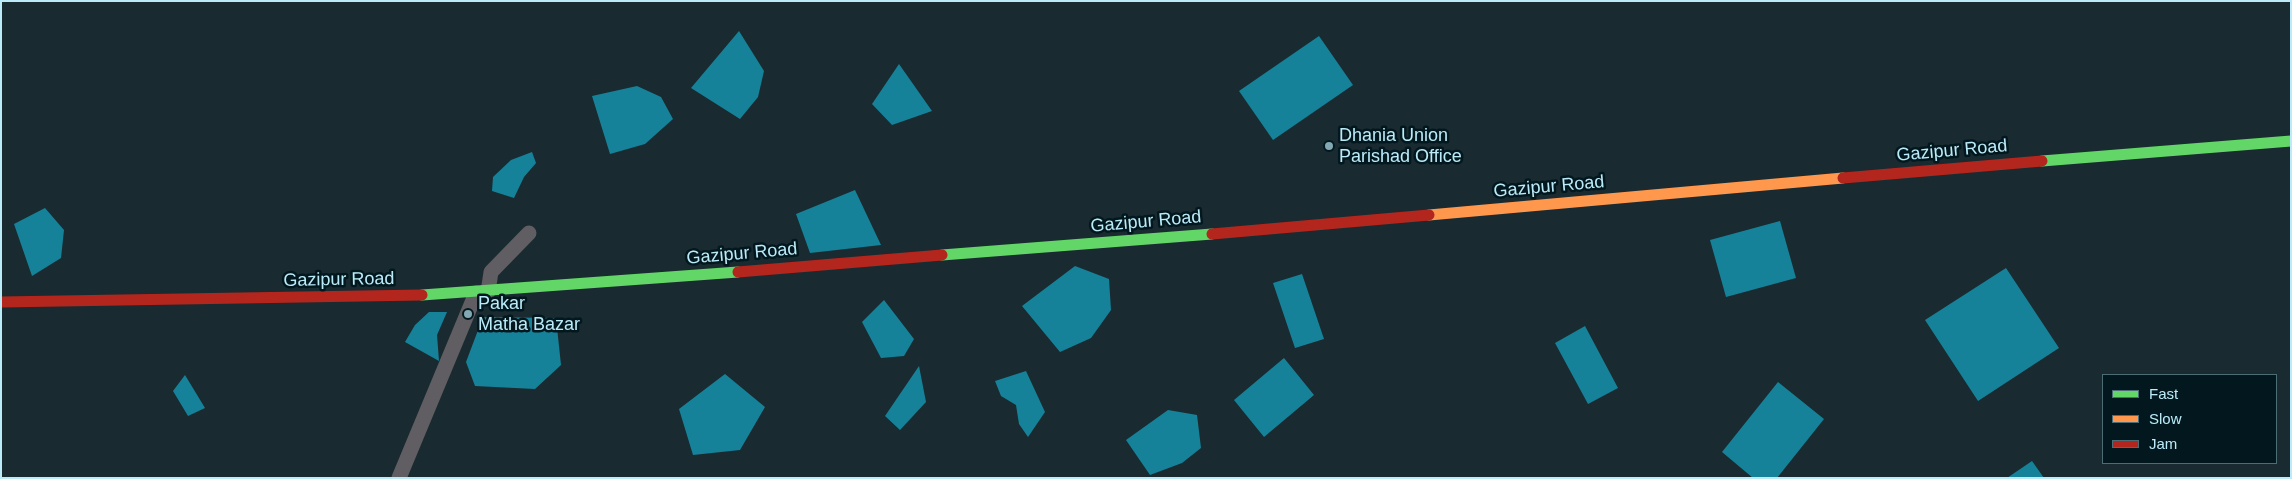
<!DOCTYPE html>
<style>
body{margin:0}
#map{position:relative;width:2292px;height:479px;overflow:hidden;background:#192b30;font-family:Arial,sans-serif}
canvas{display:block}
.frame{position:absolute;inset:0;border:2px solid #bbebf9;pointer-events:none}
.legend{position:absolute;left:2102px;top:374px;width:175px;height:90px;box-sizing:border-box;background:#02181e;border:1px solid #4c6c76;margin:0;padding:6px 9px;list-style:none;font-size:15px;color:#bbebf9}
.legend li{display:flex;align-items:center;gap:10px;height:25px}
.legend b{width:25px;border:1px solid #4c6c76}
</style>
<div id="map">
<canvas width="2292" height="479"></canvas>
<div class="frame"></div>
<ul class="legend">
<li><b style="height:6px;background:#63d668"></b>Fast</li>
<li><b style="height:6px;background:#ff974d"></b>Slow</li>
<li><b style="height:6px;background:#b3261e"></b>Jam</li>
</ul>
</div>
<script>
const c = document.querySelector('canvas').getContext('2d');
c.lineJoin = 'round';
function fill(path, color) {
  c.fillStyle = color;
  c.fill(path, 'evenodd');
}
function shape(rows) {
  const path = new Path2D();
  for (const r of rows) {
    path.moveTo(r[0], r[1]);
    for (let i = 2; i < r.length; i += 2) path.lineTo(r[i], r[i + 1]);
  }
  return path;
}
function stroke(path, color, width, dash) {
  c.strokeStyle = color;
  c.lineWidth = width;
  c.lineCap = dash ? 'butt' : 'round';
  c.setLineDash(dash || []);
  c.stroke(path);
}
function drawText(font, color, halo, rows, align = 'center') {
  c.font = font + ' Arial,sans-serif';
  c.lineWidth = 5;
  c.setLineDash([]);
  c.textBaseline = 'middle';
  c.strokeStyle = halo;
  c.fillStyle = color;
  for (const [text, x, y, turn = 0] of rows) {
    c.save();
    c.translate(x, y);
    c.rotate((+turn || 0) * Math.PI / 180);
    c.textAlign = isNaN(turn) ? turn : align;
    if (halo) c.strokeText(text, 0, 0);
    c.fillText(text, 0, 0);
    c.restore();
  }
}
fill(shape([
 [739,31,764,71,758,97,740,119,691,88],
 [1319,36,1353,85,1273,140,1239,91],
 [899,64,932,111,892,125,872,104],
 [637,86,661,97,673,119,645,144,610,154,592,96],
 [532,152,536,163,524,177,514,198,492,191,493,177,511,160],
 [855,190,881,245,810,253,796,214],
 [45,208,64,230,61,258,32,276,14,224],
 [1780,221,1796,278,1726,297,1710,240],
 [1075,266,1109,279,1111,310,1091,338,1060,352,1022,306],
 [2006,268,2059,348,1978,401,1925,320],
 [1302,274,1324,339,1295,348,1273,283],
 [884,300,914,339,904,356,881,358,862,322],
 [429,312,447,312,437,335,439,361,405,342,415,325],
 [483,317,556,318,561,365,535,389,475,386,466,362],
 [1585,326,1618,388,1588,404,1555,343],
 [1284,358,1314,395,1264,437,1234,400],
 [919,366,926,402,900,430,885,416],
 [1026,371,1045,412,1028,437,1019,424,1016,405,1001,396,995,381],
 [725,374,765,407,740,450,693,455,679,409],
 [185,375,205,408,188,416,173,391],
 [1778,382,1824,419,1777,478,1753,478,1722,452],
 [1168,410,1197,415,1201,448,1182,463,1150,475,1126,440],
 [2032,461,2044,478,2007,478]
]), '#16829a');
stroke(shape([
 [488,292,491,272,529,233],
 [399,478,476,293]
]), '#605d63', 15);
stroke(shape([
 [2042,161,2291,141],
 [942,255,1212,234],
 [422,295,738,272]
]), '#63d668', 11);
stroke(shape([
 [1429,215,1843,178]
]), '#ff974d', 11);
stroke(shape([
 [1843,178,2042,161],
 [1212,234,1429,215],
 [738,272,942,255],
 [1,302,422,295]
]), '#b3261e', 11);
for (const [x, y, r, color] of [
 [1329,146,5,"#82a8b3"],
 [468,314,5,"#82a8b3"]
]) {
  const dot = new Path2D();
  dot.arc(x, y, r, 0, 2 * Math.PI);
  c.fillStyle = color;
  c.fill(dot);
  stroke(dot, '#02181e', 2);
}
drawText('18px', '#bbebf9', '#02181e', [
 ["Dhania Union",1339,136],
 ["Parishad Office",1339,157],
 ["Pakar",478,304],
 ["Matha Bazar",478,325]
], 'left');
drawText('18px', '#bbebf9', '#02181e', [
 ["Gazipur Road",1952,151,-5],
 ["Gazipur Road",1549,187,-5],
 ["Gazipur Road",1146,222,-5],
 ["Gazipur Road",742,254,-5],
 ["Gazipur Road",339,280,-1]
]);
</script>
